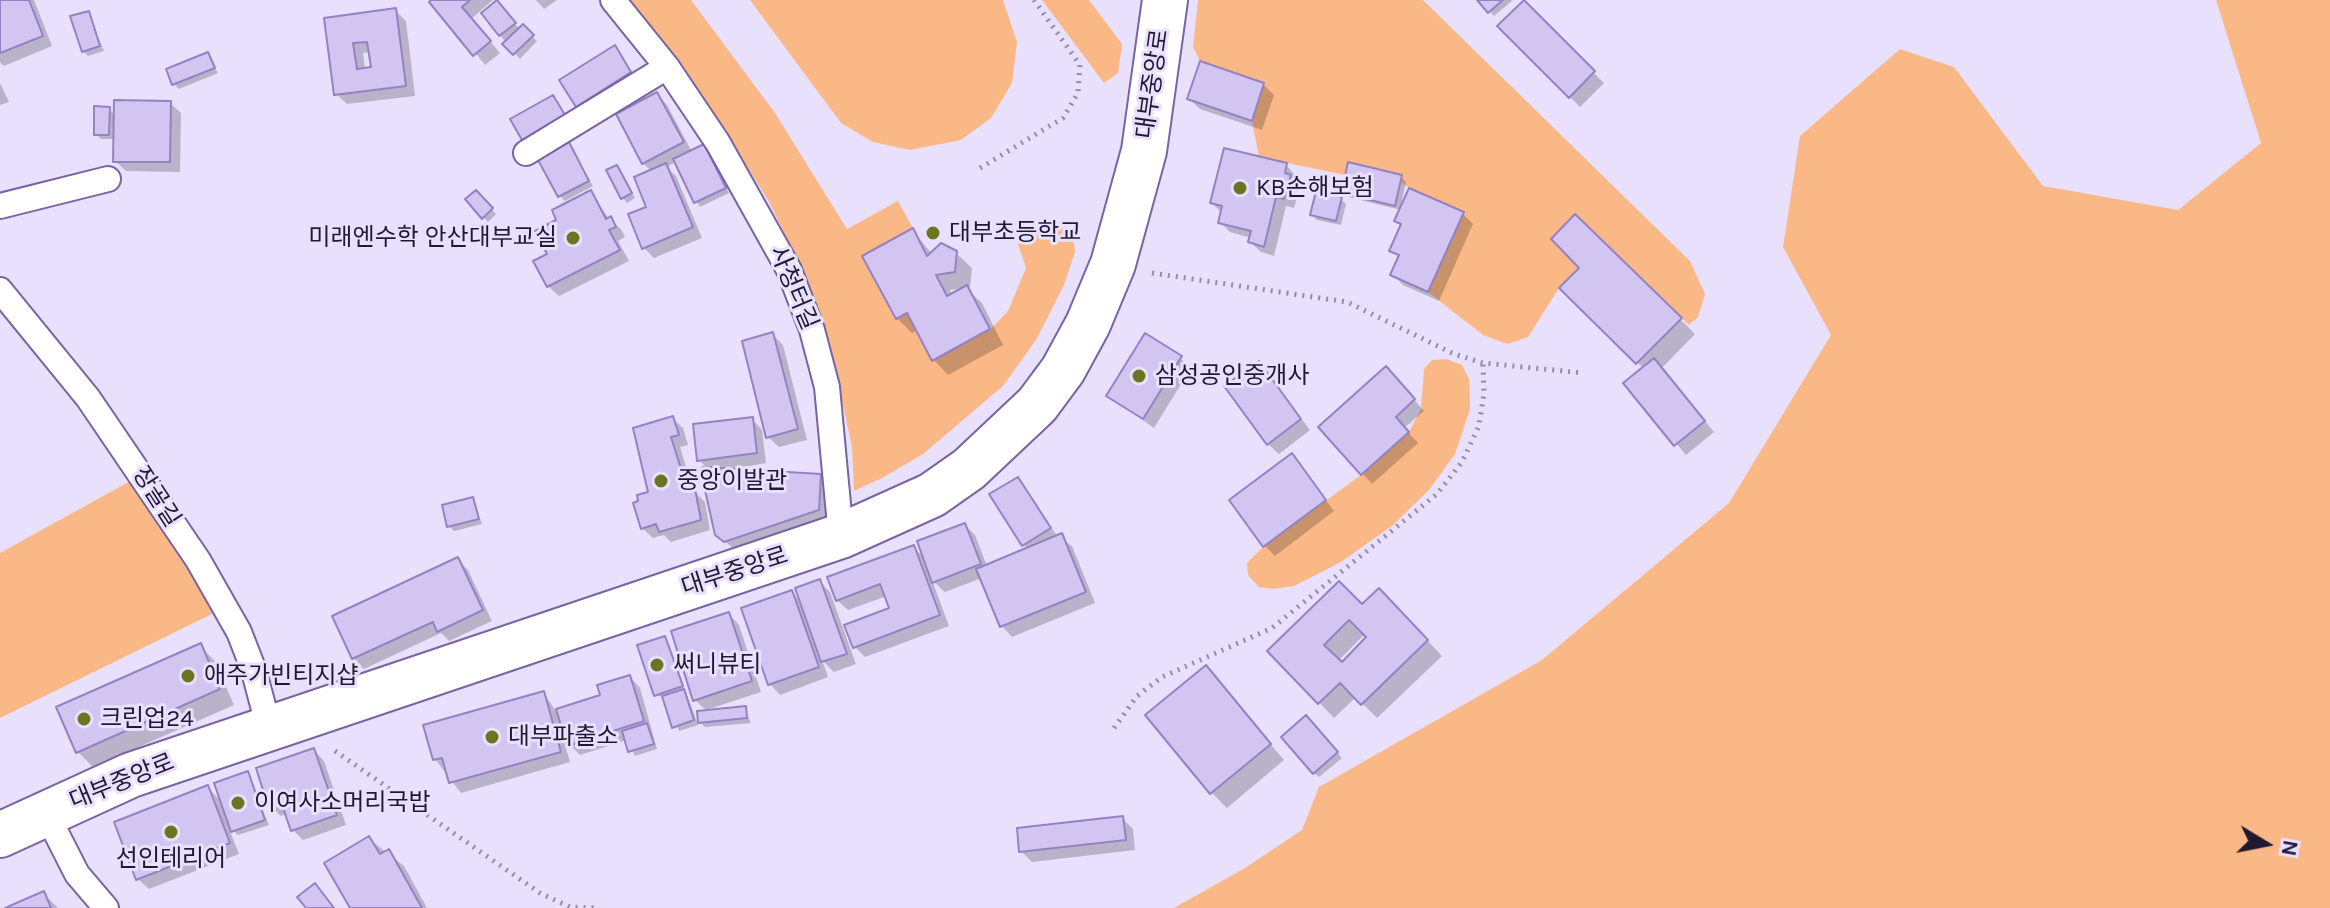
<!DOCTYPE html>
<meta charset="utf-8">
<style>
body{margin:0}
#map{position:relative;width:2330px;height:908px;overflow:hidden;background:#e8e0fd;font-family:Karla,sans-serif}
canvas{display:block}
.north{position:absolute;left:2226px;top:804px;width:80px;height:80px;-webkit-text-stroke:6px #e8e0fd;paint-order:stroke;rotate:100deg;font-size:22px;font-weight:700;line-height:32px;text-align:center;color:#211933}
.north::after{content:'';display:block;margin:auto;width:28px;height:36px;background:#211933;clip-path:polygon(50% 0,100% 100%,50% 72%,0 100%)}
</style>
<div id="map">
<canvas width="2330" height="908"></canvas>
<div class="north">N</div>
</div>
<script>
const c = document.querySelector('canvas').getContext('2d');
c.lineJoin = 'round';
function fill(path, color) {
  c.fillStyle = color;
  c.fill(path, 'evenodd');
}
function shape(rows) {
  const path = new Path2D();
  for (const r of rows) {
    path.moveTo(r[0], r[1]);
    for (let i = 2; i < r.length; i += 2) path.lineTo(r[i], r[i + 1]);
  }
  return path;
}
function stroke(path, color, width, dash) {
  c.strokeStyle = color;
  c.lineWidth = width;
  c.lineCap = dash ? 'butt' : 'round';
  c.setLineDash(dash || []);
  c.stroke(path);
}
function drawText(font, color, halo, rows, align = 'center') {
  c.font = font + ' Karla,"Noto Sans KR",sans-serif';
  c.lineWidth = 6;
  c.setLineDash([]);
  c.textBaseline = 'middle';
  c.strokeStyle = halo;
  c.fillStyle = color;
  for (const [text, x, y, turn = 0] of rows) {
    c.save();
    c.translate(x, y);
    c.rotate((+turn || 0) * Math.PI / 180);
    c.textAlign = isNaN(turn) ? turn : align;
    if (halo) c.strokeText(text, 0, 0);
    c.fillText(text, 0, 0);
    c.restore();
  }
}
fill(shape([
 [630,0,691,0,775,113,847,229,898,201,913,228,862,256,895,319,907,313,932,360,990,330,1008,311,1026,268,1018,244,1028,230,1057,224,1073,238,1075,252,1064,285,1036,340,1003,386,923,454,884,477,854,491,852,447,840,391,823,325,798,261,768,200,727,135],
 [750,0,1003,0,1017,42,1012,83,991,118,961,140,910,150,873,142,841,123],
 [1042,0,1089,0,1122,44,1118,73,1104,83],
 [1198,0,1423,0,1690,261,1705,294,1698,317,1689,325,1575,214,1551,239,1579,268,1559,288,1528,337,1508,344,1483,335,1428,292,1463,212,1409,188,1401,182,1402,175,1349,162,1345,175,1259,157,1252,121,1264,83,1200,61,1193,47],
 [2216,0,2330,0,2330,908,1174,908,1245,868,1302,830,1319,787,1542,660,1729,503,1831,335,1783,247,1800,136,1900,49,1954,67,2043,186,2178,210,2261,143],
 [1446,359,1462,365,1469,379,1470,409,1455,454,1429,490,1393,525,1341,562,1294,586,1273,589,1259,587,1248,575,1247,563,1263,547,1361,475,1409,432,1421,409,1424,369,1432,360],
 [132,480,216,612,0,718,0,553]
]), '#fab886');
fill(shape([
 [0,0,34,0,52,46,4,66,0,62],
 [434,0,493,0,471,19,500,53,485,65],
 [536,0,557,0,544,9],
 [1480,0,1513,0,1494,16],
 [1524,3,1604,83,1580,107,1500,26],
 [502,7,520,30,523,27,537,41,520,59,500,35],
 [395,10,406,21,415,96,347,104,336,94,326,20],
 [370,52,373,69,365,70,363,53],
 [88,13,104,51,88,56,83,51],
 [614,48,640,83,588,116,578,105],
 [208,54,218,73,179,89,174,84],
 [0,83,9,102,0,105],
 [1263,84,1274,95,1262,130,1200,109,1189,99],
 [657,94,667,105,692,152,704,146,709,151,729,193,700,207,676,162,666,167,676,176,702,238,654,258,644,248,652,172,643,163],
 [553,97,568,121,528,143,523,138],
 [170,103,181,113,180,172,126,171,115,161,116,139,101,139,96,134,109,109,116,116],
 [568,144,593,186,565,201,560,196],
 [1286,165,1296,176,1295,182,1300,187,1294,208,1286,206,1274,256,1261,252,1250,242,1251,238,1230,232,1220,222,1222,213,1212,203],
 [616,167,635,198,627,203,623,198],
 [1401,177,1406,182,1401,205,1463,214,1473,224,1439,301,1403,285,1392,274,1400,258,1392,250,1402,227,1396,221,1401,210,1348,197,1343,192],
 [476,192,496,214,488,222,468,200],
 [591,192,609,219,621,229,625,237,618,241,629,261,559,296,548,286,550,255,559,220],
 [1341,199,1346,204,1341,225,1317,220,1312,215],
 [1576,216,1695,334,1662,368,1714,432,1686,455,1626,383,1644,369,1562,288,1582,268],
 [913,231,932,254,956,253,972,268,970,287,966,288,982,303,1003,345,948,375,933,359,918,330,912,333,897,318],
 [965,288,952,295,950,290],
 [772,334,783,345,807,440,779,447,768,437],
 [1180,358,1191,368,1154,428,1109,396],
 [1259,363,1310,430,1279,454,1268,444],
 [1396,379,1424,411,1404,428,1418,443,1372,484,1321,427],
 [672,418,683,428,688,445,680,447,693,490,705,502,710,530,671,542,664,535,653,538,642,528],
 [752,419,762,430,766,463,728,470,820,476,831,486,829,520,736,551,717,534,708,469,699,460],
 [1292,456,1334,511,1275,556,1264,545],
 [1017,480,1058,537,1072,546,1095,603,1012,637,1002,626,982,578,945,592,932,580,949,626,865,657,854,646,891,609,887,596,848,610,837,600,913,547,926,559,965,525,975,535,987,566,1028,549,1024,545],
 [473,500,482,524,454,531,449,526],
 [458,560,468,570,492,621,449,641,441,633,364,669,354,658,335,617],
 [819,581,830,592,856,664,834,672,822,660,828,677,780,695,770,684,792,592,803,604],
 [1394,605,1442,656,1377,718,1356,697,1334,718,1270,651,1362,607],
 [1366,633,1369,637,1342,665,1338,661],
 [729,614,739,625,761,692,706,710,695,700],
 [664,639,669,644,698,725,679,731,665,698,656,695],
 [200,646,215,661,234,705,93,767,78,752],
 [1205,667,1284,760,1227,808,1212,793],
 [630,677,640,688,657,749,635,756,627,740,580,755,569,744,566,734,562,735,570,762,461,793,435,759,543,693,556,711,602,696],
 [745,709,751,723,705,727,700,722],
 [1311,722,1342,758,1319,777,1314,773],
 [314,750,324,761,346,825,303,840,293,830,287,813,281,816,270,805],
 [247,773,269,825,238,835,228,826,239,854,149,889,138,879,207,787,224,804],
 [1122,818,1133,829,1135,850,1032,862,1021,851],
 [369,839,404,866,427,908,352,908],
 [43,893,58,908,10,908]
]), '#0003');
const building = shape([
 [0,0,29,0,43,36,0,53,0,0],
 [431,0,470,0,462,7,491,41,473,56,429,2,431,0],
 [497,0,516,23,499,36,481,13,497,0],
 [1477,0,1503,0,1488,13,1477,0],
 [1524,0,1595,71,1569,98,1497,26,1524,0],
 [396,8,406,86,334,95,324,18,396,8],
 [367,42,371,67,357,69,353,43,367,42],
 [89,11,100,46,82,52,70,16,89,11],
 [523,24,534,35,513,55,502,44,523,24],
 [615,45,631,72,576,107,559,80,615,45],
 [208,52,215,68,172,85,166,69,208,52],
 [1200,61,1264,83,1252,121,1187,99,1200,61],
 [657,92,684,142,642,164,616,114,657,92],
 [553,95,565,115,522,140,510,119,553,95],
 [114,100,171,101,170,162,113,162,114,100],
 [94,106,110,107,109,135,94,135,94,106],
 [569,142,589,181,558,197,537,158,569,142],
 [704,144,726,188,694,203,673,159,704,144],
 [1224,148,1287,163,1285,173,1291,175,1284,199,1276,197,1264,247,1248,242,1251,231,1218,223,1222,206,1210,203,1224,148],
 [1348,162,1402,175,1395,206,1341,193,1348,162],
 [666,163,693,227,642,249,628,214,646,207,634,177,666,163],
 [617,165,632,193,621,199,606,170,617,165],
 [1409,188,1464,212,1428,292,1390,275,1399,255,1389,251,1401,224,1394,221,1409,188],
 [476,190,493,208,482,219,465,199,476,190],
 [591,190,606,219,611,216,616,227,609,230,620,250,547,287,533,261,547,254,535,231,556,220,552,210,591,190],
 [1316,191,1342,197,1336,221,1310,215,1316,191],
 [1575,214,1682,318,1636,364,1559,288,1579,268,1551,239,1575,214],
 [913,228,927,256,941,243,957,251,955,272,936,275,947,296,967,285,990,329,932,361,907,313,896,319,862,256,913,228],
 [773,332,798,429,766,438,742,341,773,332],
 [1145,333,1182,356,1143,419,1106,396,1145,333],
 [1654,358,1705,421,1674,446,1623,383,1654,358],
 [1259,361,1301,419,1267,445,1224,386,1259,361],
 [1386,366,1415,399,1396,417,1409,432,1361,475,1318,427,1386,366],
 [673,416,679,435,671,437,688,491,695,489,701,520,659,532,656,524,641,529,633,503,638,501,637,495,648,492,633,428,673,416],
 [753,417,757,453,697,461,693,424,753,417],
 [1292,453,1326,500,1263,547,1229,500,1292,453],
 [703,467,821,474,819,510,724,542,715,535,701,472,703,467],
 [1018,477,1051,528,1022,546,989,494,1018,477],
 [473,497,479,519,447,527,442,505,473,497],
 [965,523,981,564,932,583,917,541,965,523],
 [1062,533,1086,592,1000,627,976,569,1062,533],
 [914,545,940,615,853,648,844,625,889,608,880,584,836,601,827,577,914,545],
 [458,557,483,610,437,632,433,622,352,659,332,616,458,557],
 [820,579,847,654,821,662,795,588,820,579],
 [1339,581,1362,604,1379,588,1428,640,1361,705,1340,683,1318,704,1267,651,1339,581],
 [1349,620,1366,637,1342,662,1324,645,1349,620],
 [792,590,819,667,768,685,741,608,792,590],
 [729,612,752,681,693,701,671,631,729,612],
 [665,636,683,686,654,696,637,645,665,636],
 [201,643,220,689,76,753,56,707,201,643],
 [1206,665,1271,744,1210,794,1145,715,1206,665],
 [630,675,644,721,567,746,556,709,600,695,597,685,630,675],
 [684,689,694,720,672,728,662,696,684,689],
 [544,691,561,752,449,783,442,758,433,760,423,725,544,691],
 [746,706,747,718,698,723,697,711,746,706],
 [1306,715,1338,752,1313,774,1281,737,1306,715],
 [647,723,654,744,628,752,622,731,647,723],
 [314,748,337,815,291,831,281,802,268,806,256,768,314,748],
 [248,771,265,820,231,832,214,783,248,771],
 [208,785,230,843,136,880,114,822,208,785],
 [1123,816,1126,840,1019,852,1017,828,1123,816],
 [369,836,380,854,389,849,422,908,350,908,324,863,369,836],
 [315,883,334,908,306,908,297,897,315,883],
 [44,891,51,908,5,908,44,891]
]);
fill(building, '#d2c5f2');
stroke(building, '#9681c3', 2);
const service = shape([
 [613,0,667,67,718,143,789,270,812,330,827,387,841,536],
 [526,153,667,67],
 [0,206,108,179],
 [0,290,88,398,198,560,239,632,253,668,269,728],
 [46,813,77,874,106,908]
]);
const tertiary = shape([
 [0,835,131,775,841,536,932,495,969,469,1037,405,1063,370,1088,324,1113,264,1144,151,1165,0]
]);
stroke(service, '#7863a3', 28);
stroke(tertiary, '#7863a3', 48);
stroke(shape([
 [980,168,1063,118,1078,93,1080,65,1034,0],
 [1152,273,1347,302,1454,354,1483,363,1584,373],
 [1114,728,1137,696,1162,677,1272,628,1437,494,1462,462,1479,426,1484,393,1483,363],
 [335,751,540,893,570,907,599,908]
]), '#948ca7', 5, [2, 6]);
stroke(service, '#fff', 24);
stroke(tertiary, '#fff', 44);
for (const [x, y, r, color] of [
 [1240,188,8,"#687622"],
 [933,233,8,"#687622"],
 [573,238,8,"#687622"],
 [1139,376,8,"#687622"],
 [661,481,8,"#687622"],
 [657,665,8,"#687622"],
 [188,676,8,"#687622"],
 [84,719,8,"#687622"],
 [492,737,8,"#687622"],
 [238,803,8,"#687622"],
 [171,832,8,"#687622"]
]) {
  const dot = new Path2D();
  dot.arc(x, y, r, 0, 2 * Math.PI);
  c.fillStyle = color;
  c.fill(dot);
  stroke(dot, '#e8e0fd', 3);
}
drawText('24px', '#211933', '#e8e0fd', [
 ["대부중앙로",1153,84,-82],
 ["사청터길",793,288,67],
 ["장골길",156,497,57],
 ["대부중앙로",735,572,-18],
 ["대부중앙로",122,782,-22]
]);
drawText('24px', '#211933', '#e8e0fd', [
 ["KB손해보험",1256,188],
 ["대부초등학교",949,233],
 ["미래엔수학 안산대부교실",557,238,"right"],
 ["삼성공인중개사",1155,376],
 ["중앙이발관",677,481],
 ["써니뷰티",673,665],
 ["애주가빈티지샵",204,676],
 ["크린업24",100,719],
 ["대부파출소",508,737],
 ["이여사소머리국밥",254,803],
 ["선인테리어",171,859,"center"]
], 'left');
</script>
